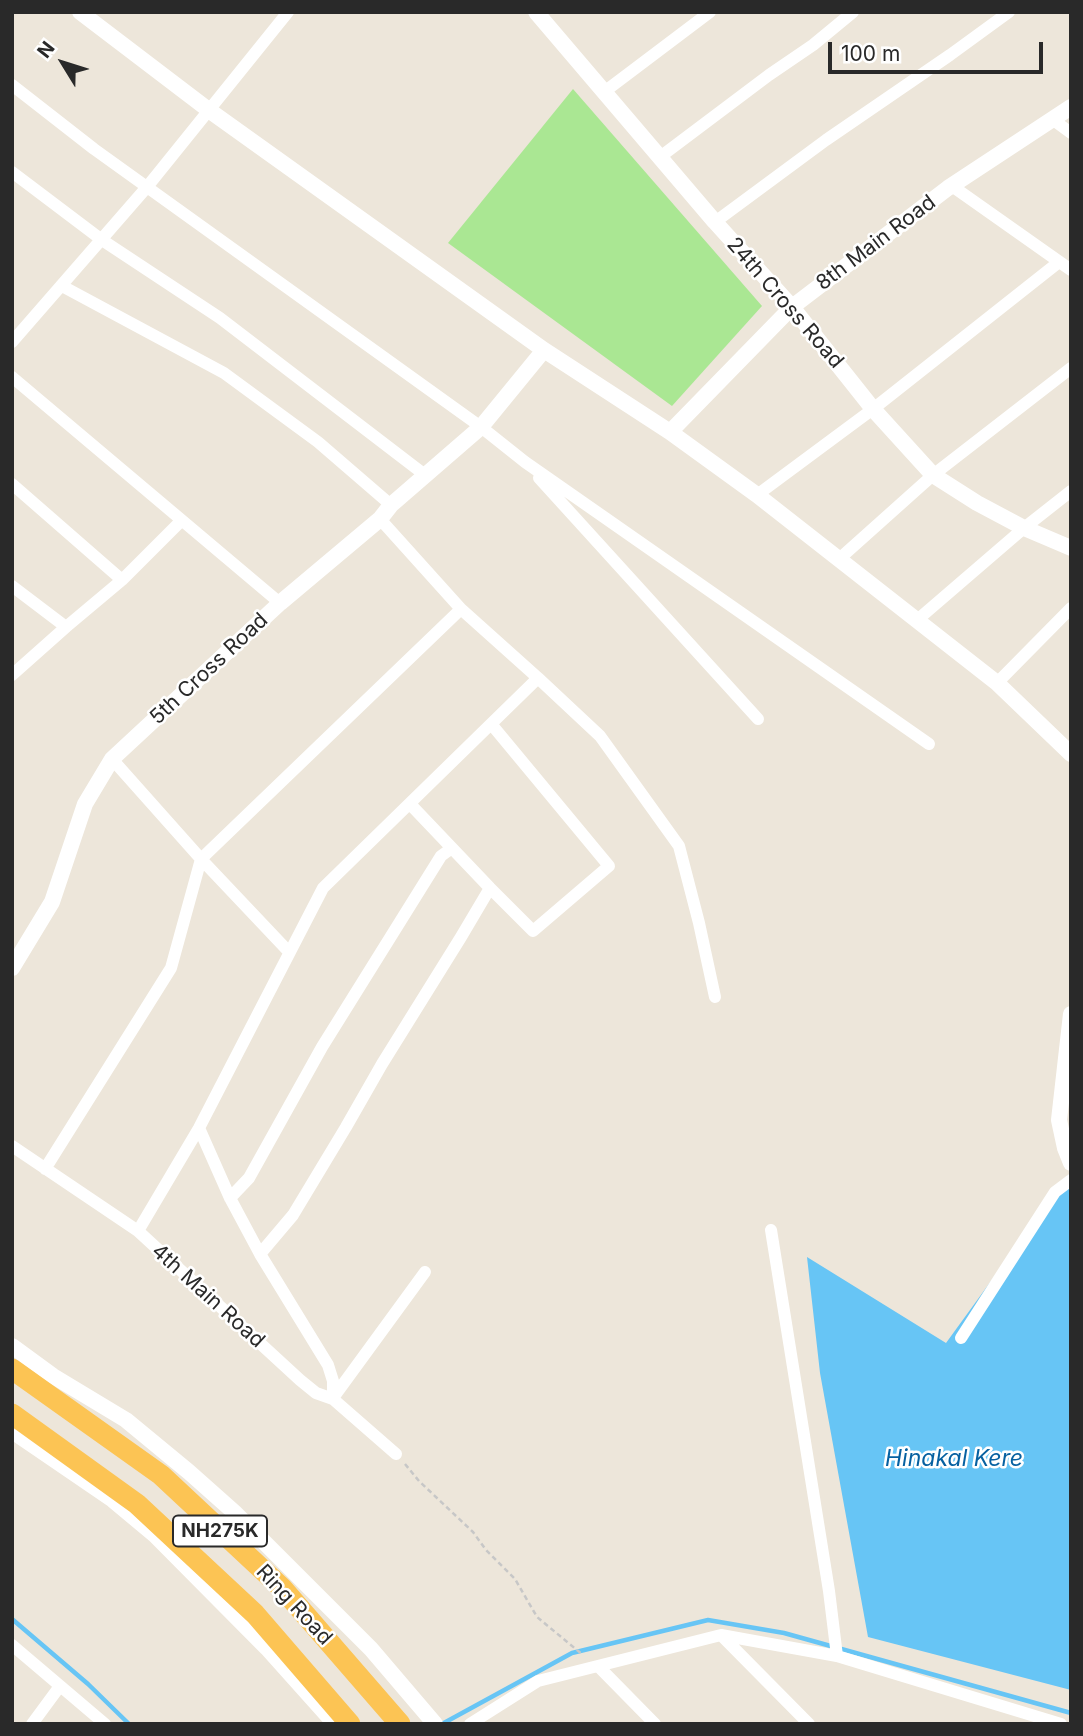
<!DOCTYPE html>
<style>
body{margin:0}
#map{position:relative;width:1083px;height:1736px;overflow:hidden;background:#ede6da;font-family:Inter,sans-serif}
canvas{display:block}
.frame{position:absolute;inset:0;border:14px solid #292929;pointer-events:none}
.north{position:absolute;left:28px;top:28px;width:70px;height:70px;-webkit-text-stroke:5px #fff;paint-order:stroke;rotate:308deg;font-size:19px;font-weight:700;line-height:28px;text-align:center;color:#292929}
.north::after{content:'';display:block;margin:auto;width:24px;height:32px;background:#292929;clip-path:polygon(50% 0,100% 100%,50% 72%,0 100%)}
.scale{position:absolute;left:828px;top:42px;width:215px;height:32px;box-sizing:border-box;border:4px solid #292929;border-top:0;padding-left:9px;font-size:21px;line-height:24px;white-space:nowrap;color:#292929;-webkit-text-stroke:5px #fff;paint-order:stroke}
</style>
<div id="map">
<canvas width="1083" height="1736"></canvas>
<div class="frame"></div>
<div class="north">N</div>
<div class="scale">100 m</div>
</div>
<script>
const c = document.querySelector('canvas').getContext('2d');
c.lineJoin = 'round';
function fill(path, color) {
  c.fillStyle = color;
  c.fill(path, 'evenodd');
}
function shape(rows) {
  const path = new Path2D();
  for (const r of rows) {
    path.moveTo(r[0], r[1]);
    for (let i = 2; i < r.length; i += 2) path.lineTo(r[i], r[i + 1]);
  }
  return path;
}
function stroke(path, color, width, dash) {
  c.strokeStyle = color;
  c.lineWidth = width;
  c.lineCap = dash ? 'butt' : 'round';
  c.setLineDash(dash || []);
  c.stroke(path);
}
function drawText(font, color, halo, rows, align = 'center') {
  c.font = font + ' Inter,sans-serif';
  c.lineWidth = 5;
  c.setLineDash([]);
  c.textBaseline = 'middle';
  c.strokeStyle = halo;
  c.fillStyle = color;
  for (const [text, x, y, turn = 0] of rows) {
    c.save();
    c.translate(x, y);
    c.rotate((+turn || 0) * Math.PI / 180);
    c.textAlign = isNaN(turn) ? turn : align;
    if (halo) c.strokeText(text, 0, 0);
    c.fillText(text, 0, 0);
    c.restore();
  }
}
fill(shape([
 [573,89,762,306,672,406,448,243]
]), '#aae793');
fill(shape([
 [1068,1175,1071,1178,1071,1690,868,1637,820,1373,807,1257,946,1343]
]), '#67c5f5');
stroke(shape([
 [12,1619,88,1684,129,1724],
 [442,1724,572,1653,708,1620,784,1633,1071,1713]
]), '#67c5f5', 4.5);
stroke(shape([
 [405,1464,419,1481,473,1532,486,1550,515,1579,537,1617,583,1655]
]), '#c7c7c7', 2.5, [5, 3.5]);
stroke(shape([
 [12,85,94,149,481,427,525,462,929,744],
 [604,92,710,12],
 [1052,119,1071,133],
 [660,157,769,75,813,45,853,12],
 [12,172,102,240,220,318,425,475],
 [952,186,1071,270],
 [715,222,826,140,950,55,1009,12],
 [62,286,224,373,318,442,391,505],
 [12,342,147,187,288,12],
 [12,377,280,603],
 [539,478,758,719],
 [12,484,122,580],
 [757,495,873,409,1059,262],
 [838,560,933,475,1071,368],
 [12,586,66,627],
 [916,621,1024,528,1071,491],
 [12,675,66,627,122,580,181,521],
 [538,678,600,736,679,846,699,923,715,997],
 [997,683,1071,608],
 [112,759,201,859,289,952],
 [410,804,490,888,533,931,609,866,492,725],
 [199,1128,230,1198,260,1254,328,1365,333,1381,333,1399],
 [12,1146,138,1231,300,1380,316,1393,333,1399,396,1454],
 [45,1169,171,968,201,859,461,609],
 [230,1198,249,1178,322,1047,441,856,452,848],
 [771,1230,829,1591,837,1656],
 [138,1231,199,1128,323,888,538,678,461,609,380,519],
 [260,1254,293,1215,346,1127,382,1064,461,937,490,888],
 [961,1338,1055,1192,1071,1180],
 [333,1398,425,1272],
 [721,1635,809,1724],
 [12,1645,105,1724],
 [598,1666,655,1724],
 [32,1724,60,1686],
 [470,1724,538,1681,721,1635,837,1656,1061,1724]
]), '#fff', 12);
stroke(shape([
 [80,12,210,111,544,350,670,432,757,495,997,683,1071,754],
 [536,12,715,222,792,307,873,409,933,475,977,503,1024,528,1071,548],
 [670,432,792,307,948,188,1071,107],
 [12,968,52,902,85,804,112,759,280,603,380,519,391,505,481,427,544,350],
 [1071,1014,1059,1120,1065,1148,1071,1163],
 [12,1346,53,1376,126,1420,189,1472,234,1512,371,1649,435,1724],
 [12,1431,113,1500,155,1535,267,1648,335,1724]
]), '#fff', 16);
stroke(shape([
 [12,1369,161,1475,282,1588,400,1724],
 [12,1414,137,1504,255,1614,350,1724]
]), '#fcc454', 21);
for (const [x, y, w] of [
 [220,1531,94]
]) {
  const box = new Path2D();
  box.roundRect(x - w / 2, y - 15.5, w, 31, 5);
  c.fillStyle = '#fff';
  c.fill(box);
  stroke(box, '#292929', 2);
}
drawText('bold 19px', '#292929', null, [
 ["NH275K",220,1531]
]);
drawText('21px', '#292929', '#fff', [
 ["8th Main Road",876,243,-37],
 ["24th Cross Road",785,303,49],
 ["5th Cross Road",209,669,-43],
 ["4th Main Road",208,1296,42],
 ["Ring Road",294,1605,47]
]);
drawText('italic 23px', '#0661a1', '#fff', [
 ["Hinakal Kere",954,1459]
]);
</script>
